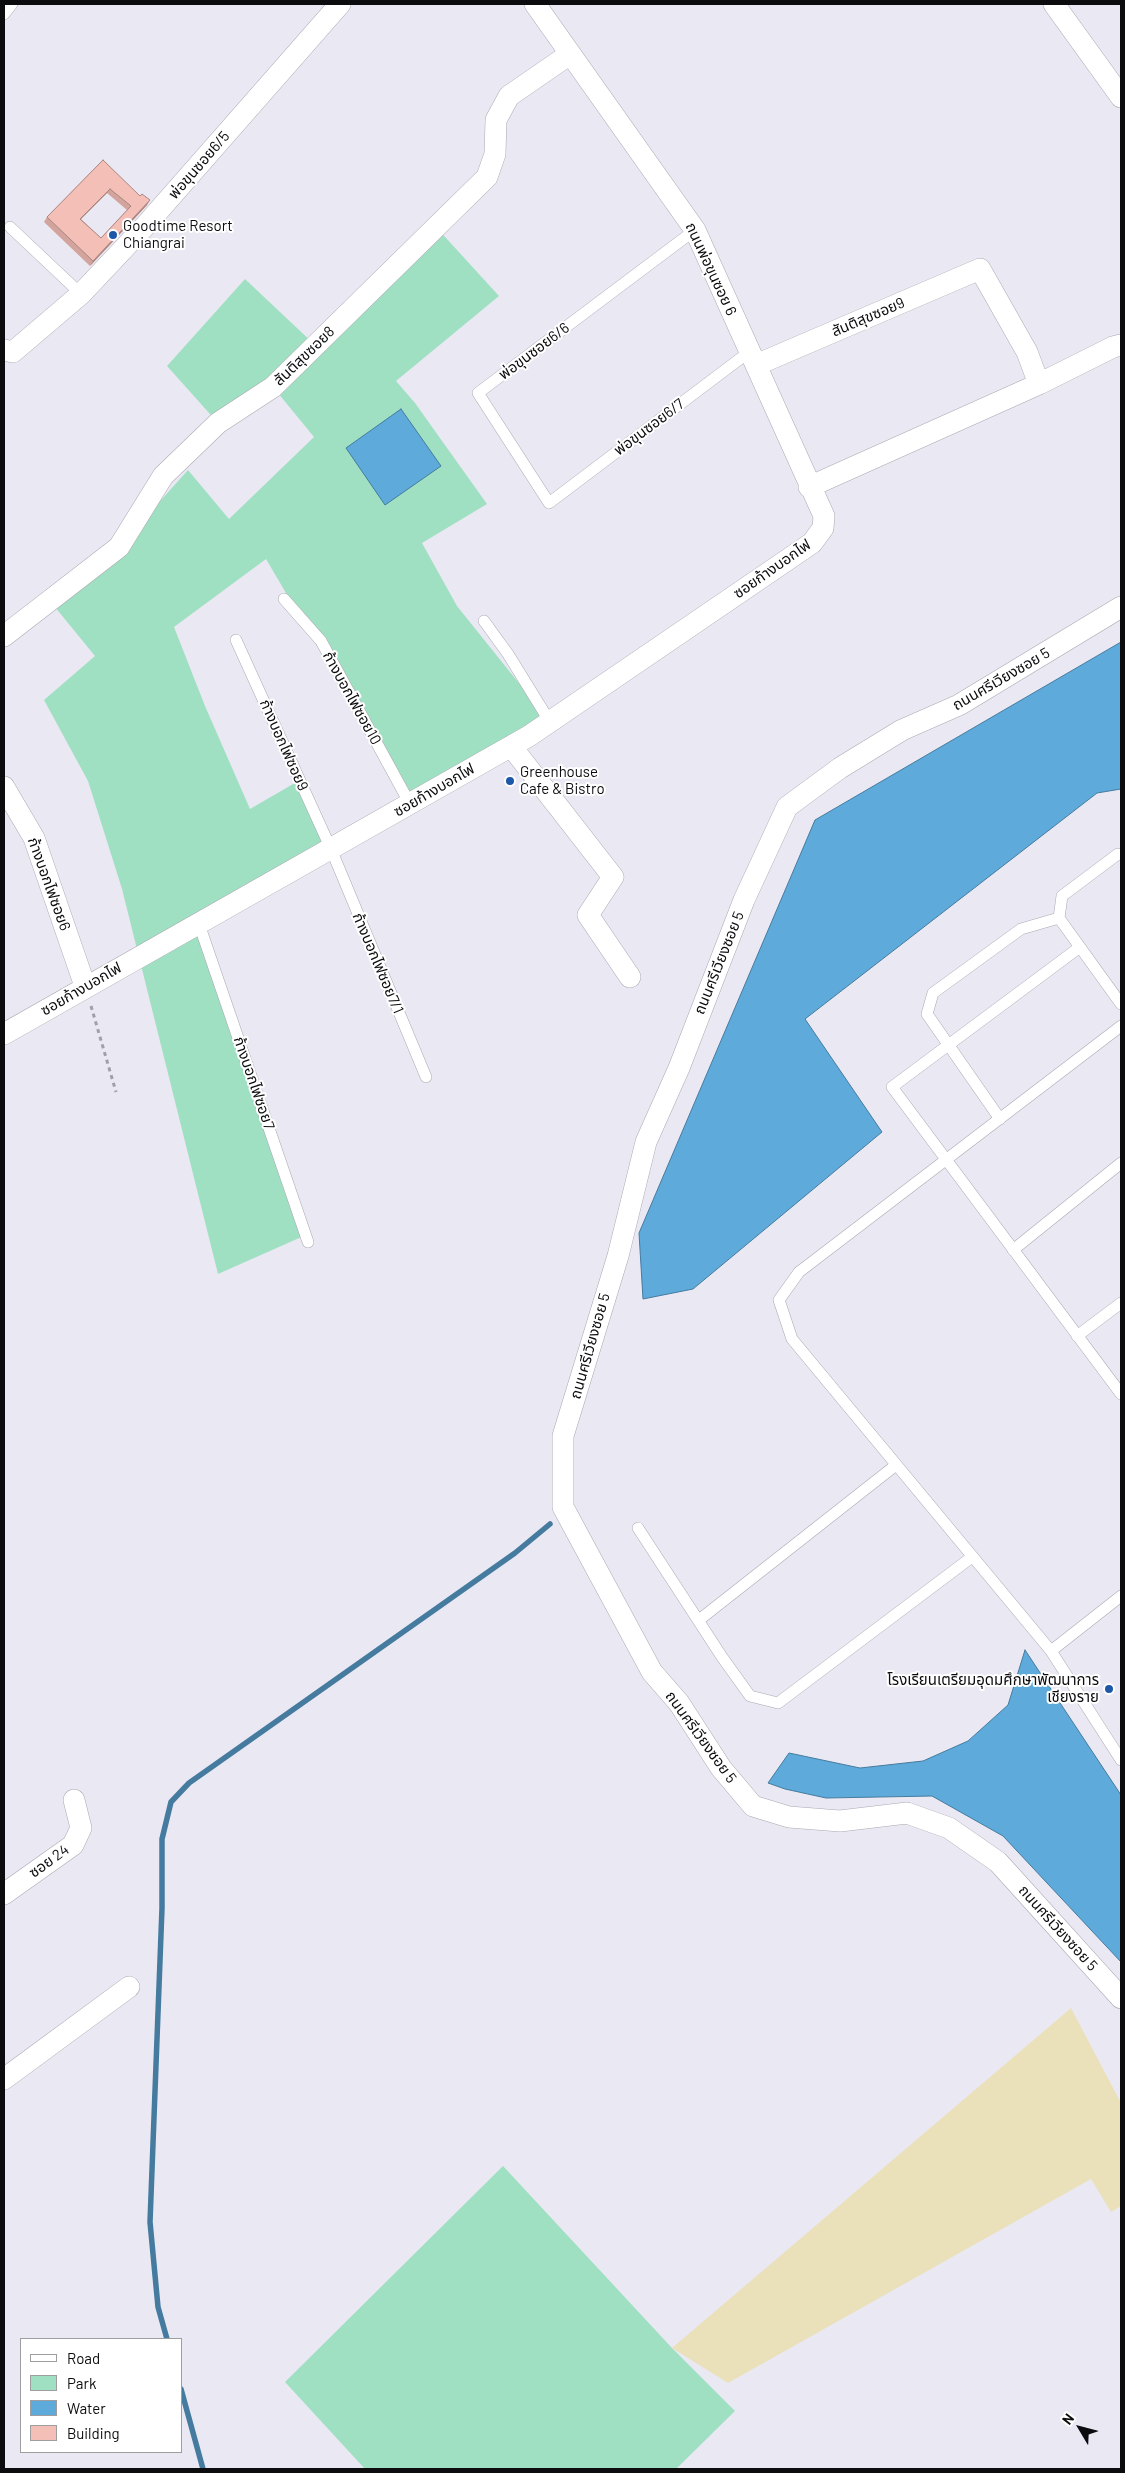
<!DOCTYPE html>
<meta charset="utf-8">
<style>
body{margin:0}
#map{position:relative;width:1125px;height:2473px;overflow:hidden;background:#eae8f3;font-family:Barlow,sans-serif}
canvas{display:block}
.frame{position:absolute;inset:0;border:5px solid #0c0c0f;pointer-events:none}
.legend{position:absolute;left:20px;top:2338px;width:162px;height:115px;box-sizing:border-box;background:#fff;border:1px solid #9e9e9f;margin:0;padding:6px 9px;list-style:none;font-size:15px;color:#0c0c0f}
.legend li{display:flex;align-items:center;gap:10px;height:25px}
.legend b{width:25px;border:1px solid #9e9e9f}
.north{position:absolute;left:1055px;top:2403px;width:50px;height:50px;-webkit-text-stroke:4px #fff;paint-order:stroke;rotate:307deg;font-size:14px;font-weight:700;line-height:20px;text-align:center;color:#0c0c0f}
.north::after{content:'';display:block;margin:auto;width:18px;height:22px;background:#0c0c0f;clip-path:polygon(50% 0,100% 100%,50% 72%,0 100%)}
</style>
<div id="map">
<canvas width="1125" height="2473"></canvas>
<div class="frame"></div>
<ul class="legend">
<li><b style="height:6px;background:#fff"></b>Road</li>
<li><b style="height:14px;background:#a0e0c2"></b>Park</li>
<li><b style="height:14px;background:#5daadb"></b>Water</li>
<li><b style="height:14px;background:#f4bfb7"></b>Building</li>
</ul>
<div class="north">N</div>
</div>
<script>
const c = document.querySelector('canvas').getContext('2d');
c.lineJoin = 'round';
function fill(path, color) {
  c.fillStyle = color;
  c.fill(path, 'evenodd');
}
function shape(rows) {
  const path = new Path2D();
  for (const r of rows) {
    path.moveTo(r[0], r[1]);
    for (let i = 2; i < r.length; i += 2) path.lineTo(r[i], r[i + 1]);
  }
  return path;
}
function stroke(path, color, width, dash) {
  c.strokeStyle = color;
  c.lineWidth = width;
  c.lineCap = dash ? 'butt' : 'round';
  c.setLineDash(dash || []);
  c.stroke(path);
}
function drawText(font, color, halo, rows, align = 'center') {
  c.font = font + ' Barlow,"Noto Sans Thai",sans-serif';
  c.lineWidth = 4;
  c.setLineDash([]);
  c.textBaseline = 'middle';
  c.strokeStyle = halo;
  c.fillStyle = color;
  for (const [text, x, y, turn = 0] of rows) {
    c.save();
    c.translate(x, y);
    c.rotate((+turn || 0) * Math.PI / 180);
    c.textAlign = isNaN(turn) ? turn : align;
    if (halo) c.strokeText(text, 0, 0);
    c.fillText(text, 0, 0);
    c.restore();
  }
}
fill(shape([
 [436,227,499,296,396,381,415,403,487,504,422,543,457,606,550,722,410,804,266,559,174,627,205,706,250,809,300,780,331,849,199,924,306,1235,218,1274,122,889,88,781,44,700,95,656,50,601,119,547,188,470,229,519,314,437,273,387,218,423,167,366,245,279,315,345],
 [503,2166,672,2348,735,2411,676,2469,365,2469,285,2382]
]), '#a0e0c2');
fill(shape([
 [1071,2008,1121,2103,1121,2206,1111,2212,1091,2179,728,2383,672,2348]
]), '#eae1bb');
const water = shape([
 [401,409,441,466,385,505,346,448,401,409],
 [1121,642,1121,789,1097,793,805,1019,882,1132,693,1289,643,1299,639,1233,815,820,1121,642],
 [1025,1650,1121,1795,1121,1962,1003,1836,932,1796,826,1798,785,1789,768,1783,789,1753,860,1768,923,1761,968,1741,1008,1705,1025,1650]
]);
fill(water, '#5daadb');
stroke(water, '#457b9e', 1);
stroke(shape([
 [167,2339,158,2307,150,2222,162,1908,162,1839,171,1802,189,1783,515,1553,550,1524],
 [181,2389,203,2469]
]), '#457b9e', 5.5);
const lane = shape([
 [4,14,12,4],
 [10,227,81,294],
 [695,230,478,393,549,503,749,352],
 [284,599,321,641,410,804],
 [484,621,508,654,550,722],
 [236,640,331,849,426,1077],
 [1121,855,1118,854,1062,896,1059,918,1121,1004],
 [199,924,308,1242],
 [1080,947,892,1087,1121,1394],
 [1121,1026,799,1272,779,1300,792,1339,1051,1651,1121,1760],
 [1000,1119,927,1014,933,993,1021,929,1059,918],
 [1013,1250,1121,1163],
 [1077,1336,1121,1303],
 [638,1528,722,1657,750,1696,778,1703,972,1557],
 [699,1620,896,1465],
 [1051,1651,1121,1596]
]);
const street = shape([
 [1054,4,1121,97],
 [4,350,13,352,81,294,146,225,340,4],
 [756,365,980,269,1027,352,1039,384],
 [809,487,1039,384,1113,347,1121,345],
 [1121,607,959,705,902,730,840,768,787,807,744,900,679,1068,646,1142,618,1256,563,1436,563,1507,652,1672,679,1703,721,1768,753,1806,789,1817,840,1821,907,1813,949,1828,998,1862,1121,1998],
 [4,636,119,547,163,476,218,423,273,387,487,177,495,154,496,120,509,96,570,54],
 [511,746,613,877,588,915,630,977],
 [4,787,34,838,85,986],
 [4,1034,529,736,812,543,823,528,824,516,695,230,535,4],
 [4,1894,73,1845,81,1828,74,1800],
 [4,2079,129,1987]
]);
stroke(lane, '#aaa8b2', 12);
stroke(street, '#aaa8b2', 22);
stroke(shape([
 [91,1006,116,1092]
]), '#a19fa8', 3, [4, 4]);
stroke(lane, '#fff', 11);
stroke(street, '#fff', 21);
fill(shape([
 [103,160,147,205,90,266,44,222,47,217],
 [107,193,127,210,101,238,81,219]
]), '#d2a49d');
fill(shape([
 [110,189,107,193,77,223,80,219],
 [150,200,147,205,90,266,93,261]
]), '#ab8680');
const building = shape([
 [103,160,140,196,142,194,150,200,93,261,47,217,103,160],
 [110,189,131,206,101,238,80,219,110,189]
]);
fill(building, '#f4bfb7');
stroke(building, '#ab8680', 1);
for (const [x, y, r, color] of [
 [113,235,5,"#1c57a8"],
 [510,781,5,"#1c57a8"],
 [1109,1689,5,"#1c57a8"]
]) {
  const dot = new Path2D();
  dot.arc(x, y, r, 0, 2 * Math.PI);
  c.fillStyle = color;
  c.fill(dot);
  stroke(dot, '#fff', 2);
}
drawText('15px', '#0c0c0f', '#fff', [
 ["พ่อขุนซอย6/5",199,165,-49],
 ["ถนนพ่อขุนซอย 6",711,269,65],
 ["สันติสุขซอย9",868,317,-23],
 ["พ่อขุนซอย6/6",534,351,-37],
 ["สันติสุขซอย8",304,356,-44],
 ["พ่อขุนซอย6/7",649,427,-37],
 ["ซอยก้างบอกไฟ",772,569,-35],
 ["ถนนศรีเวียงซอย 5",1001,679,-30],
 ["ก้างบอกไฟซอย10",352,698,61],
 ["ก้างบอกไฟซอย9",284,745,66],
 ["ซอยก้างบอกไฟ",434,790,-30],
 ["ก้างบอกไฟซอย6",49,884,70],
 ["ก้างบอกไฟซอย7/1",378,963,67],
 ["ถนนศรีเวียงซอย 5",719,963,-68],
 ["ซอยก้างบอกไฟ",81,989,-30],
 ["ก้างบอกไฟซอย7",254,1083,71],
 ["ถนนศรีเวียงซอย 5",590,1346,-74],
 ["ถนนศรีเวียงซอย 5",701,1737,54],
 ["ซอย 24",49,1861,-36],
 ["ถนนศรีเวียงซอย 5",1058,1928,48]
]);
drawText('15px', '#0c0c0f', '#fff', [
 ["Goodtime Resort",123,226],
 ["Chiangrai",123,243],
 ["Greenhouse",520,772],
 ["Cafe & Bistro",520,789],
 ["โรงเรียนเตรียมอุดมศึกษาพัฒนาการ",1099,1680,"right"],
 ["เชียงราย",1099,1697,"right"]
], 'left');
</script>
